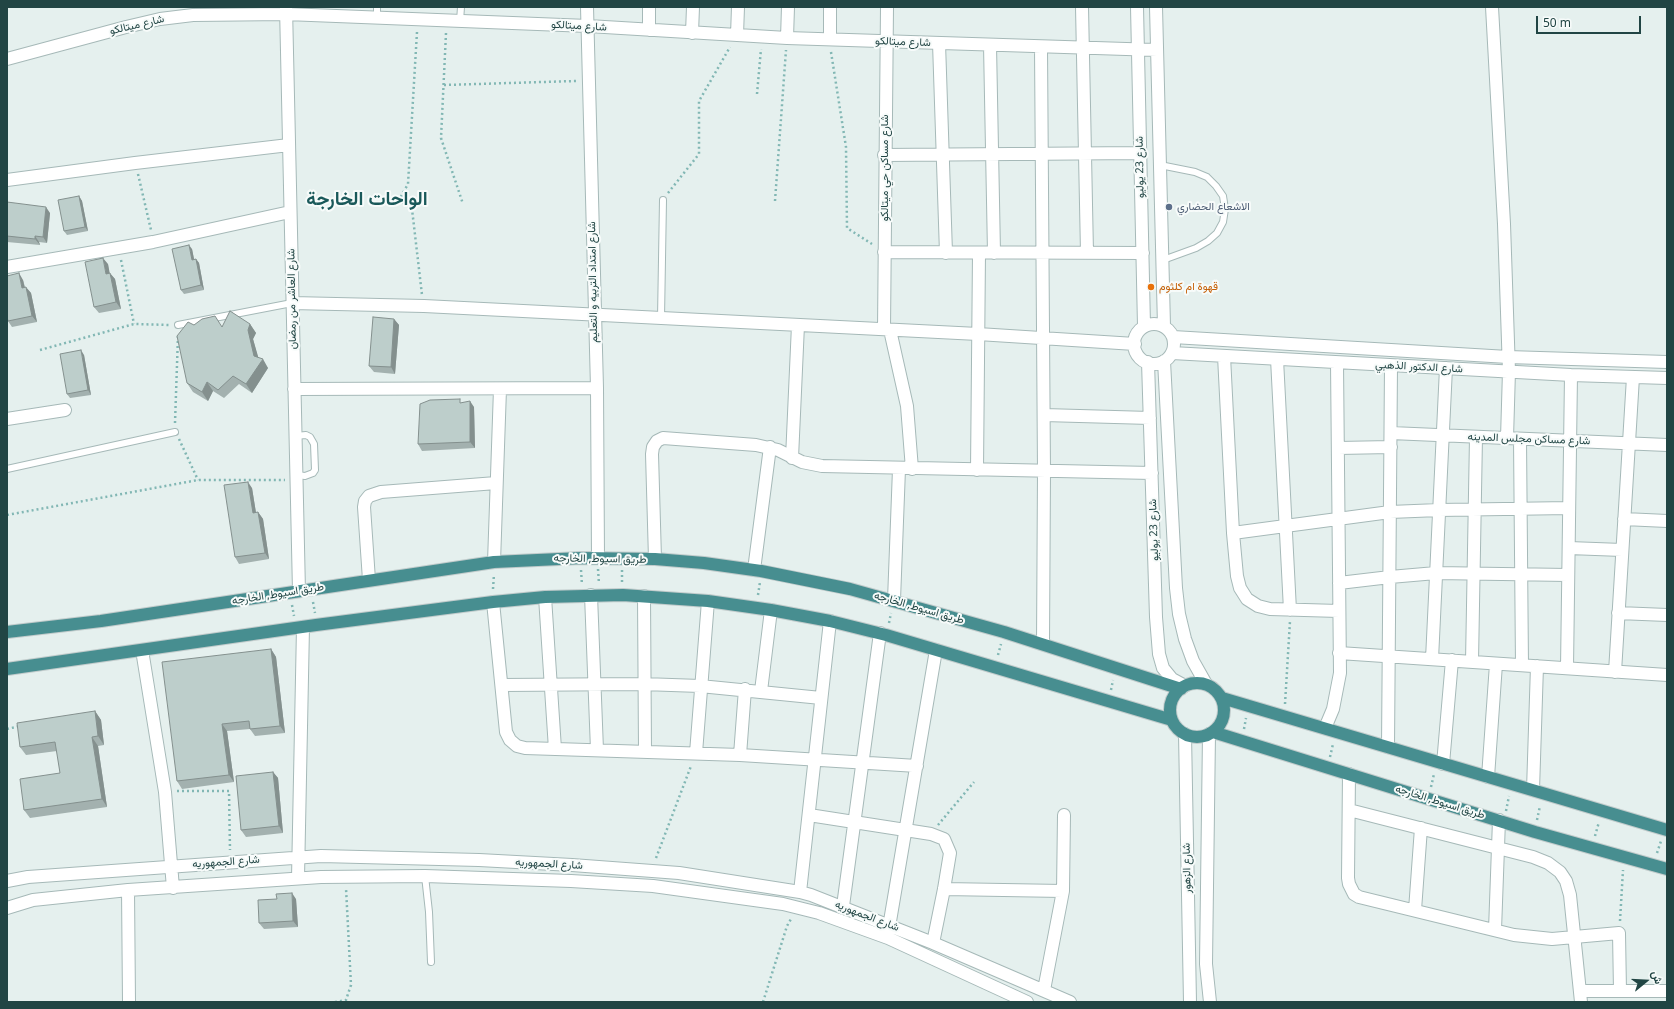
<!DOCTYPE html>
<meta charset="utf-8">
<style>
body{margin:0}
#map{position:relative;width:1674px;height:1009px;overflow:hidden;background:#e5f0ee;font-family:"Noto Sans",Vazirmatn,sans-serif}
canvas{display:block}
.frame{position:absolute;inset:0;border:8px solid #214544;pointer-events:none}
.north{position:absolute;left:1626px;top:961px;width:40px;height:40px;-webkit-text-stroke:3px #f7fbfa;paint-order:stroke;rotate:72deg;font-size:11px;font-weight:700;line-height:16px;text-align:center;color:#214544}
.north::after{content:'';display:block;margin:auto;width:14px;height:18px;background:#214544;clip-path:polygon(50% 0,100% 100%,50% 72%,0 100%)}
.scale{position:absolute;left:1536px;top:16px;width:105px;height:18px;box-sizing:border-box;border:2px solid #214544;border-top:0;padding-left:5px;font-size:12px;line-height:14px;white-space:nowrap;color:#214544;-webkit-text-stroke:3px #f7fbfa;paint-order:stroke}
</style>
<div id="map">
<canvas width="1674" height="1009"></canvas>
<div class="frame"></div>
<div class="north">ش</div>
<div class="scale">50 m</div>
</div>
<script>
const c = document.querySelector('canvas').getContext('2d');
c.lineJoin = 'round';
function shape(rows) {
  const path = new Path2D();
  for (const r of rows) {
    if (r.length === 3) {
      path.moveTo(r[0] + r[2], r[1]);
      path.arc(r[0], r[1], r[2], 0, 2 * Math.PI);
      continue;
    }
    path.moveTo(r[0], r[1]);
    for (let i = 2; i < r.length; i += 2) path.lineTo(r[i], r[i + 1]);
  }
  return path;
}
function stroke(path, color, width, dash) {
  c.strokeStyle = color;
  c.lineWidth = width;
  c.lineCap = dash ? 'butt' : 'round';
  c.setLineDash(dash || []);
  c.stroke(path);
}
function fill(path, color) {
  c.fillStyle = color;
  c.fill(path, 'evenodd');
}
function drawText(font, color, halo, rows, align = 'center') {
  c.font = font + ' "Noto Sans",Vazirmatn,sans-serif';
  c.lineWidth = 4;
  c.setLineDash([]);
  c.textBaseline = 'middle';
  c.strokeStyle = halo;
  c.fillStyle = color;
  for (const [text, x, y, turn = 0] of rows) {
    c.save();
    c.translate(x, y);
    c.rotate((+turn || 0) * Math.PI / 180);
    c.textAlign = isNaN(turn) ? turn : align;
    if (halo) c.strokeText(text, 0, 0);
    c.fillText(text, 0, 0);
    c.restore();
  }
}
const service = shape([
 [377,18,377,7],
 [460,21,461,7],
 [1160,165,1195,172,1207,177,1216,186,1223,196,1225,209,1223,222,1217,233,1208,241,1196,248,1163,260],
 [661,318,663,200],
 [178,325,292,303],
 [295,436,306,435,310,437,314,444,315,470,313,473,305,476,296,475],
 [7,469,175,432],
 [425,876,429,912,431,962]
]);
const minor = shape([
 [286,7,299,591],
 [587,7,597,388,598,558],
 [1082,7,1087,253],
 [1137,7,1144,326],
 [1156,7,1164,326],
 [1492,7,1504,224,1509,371,1507,438],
 [649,30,649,7],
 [692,33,693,7],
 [737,35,738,7],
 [787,38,788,7],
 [830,39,830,7],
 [939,43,946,253],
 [990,45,994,253],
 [1041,47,1044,471,1043,644],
 [7,59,126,27,160,19,193,15,286,14,588,26,787,38,1157,50],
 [884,155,1140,153],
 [7,180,135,163,289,145],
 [884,252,1143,253],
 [7,267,153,242,290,212],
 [292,303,424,306,978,334,1135,344],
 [1154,344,20],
 [884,329,887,7],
 [890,330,907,406,912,469],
 [1173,337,1508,357,1667,362],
 [1172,353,1571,375,1667,378],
 [1224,356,1233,533,1237,576,1240,588,1247,599,1258,606,1270,609,1339,611],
 [1277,359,1290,610],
 [1164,361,1176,588,1179,614,1185,639,1193,661,1206,684],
 [1148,362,1156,617,1159,654,1163,668,1172,679,1185,686],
 [294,389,597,388],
 [1044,415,1150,418],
 [7,419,65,410],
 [1391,433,1667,445],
 [1520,439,1522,665],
 [1338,448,1391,447],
 [792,458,798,325],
 [977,470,979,253],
 [1624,519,1667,521],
 [1233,533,1390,512,1439,510,1569,508],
 [1569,548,1622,550],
 [655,559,652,454,653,447,657,441,663,438,756,445,778,450,802,462,822,466,1152,473],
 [494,562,500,389],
 [754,570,770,447],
 [369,580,364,507,365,501,369,496,381,492,496,483],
 [1339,583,1390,577,1436,573,1568,575],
 [591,595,597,750],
 [644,596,645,751],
 [545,597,555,749],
 [894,600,899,469],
 [493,602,506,732,510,740,517,746,525,748,740,755,917,766],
 [1618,613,1667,615],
 [142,650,165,792,173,888],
 [1339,653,1667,675],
 [1432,659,1446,368],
 [1472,662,1476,437],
 [1567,668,1571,375],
 [1615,672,1633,377],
 [502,685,643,684,700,686,821,698],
 [761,691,771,610],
 [1325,728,1333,709,1340,673,1337,363],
 [1185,734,1190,1002],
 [1209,734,1206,964,1210,1002],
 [1388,747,1391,366],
 [696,753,708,601],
 [740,755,745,689],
 [1443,764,1452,660],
 [1349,774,1348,878,1349,884,1354,894,1359,897,1514,935,1552,939,1619,933,1620,991],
 [1488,777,1496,664],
 [1533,790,1537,666],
 [1349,810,1533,857,1548,863,1560,872,1566,881,1570,895,1581,1002],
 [809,815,931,834,944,839,950,853,944,889,933,943],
 [298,878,303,627],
 [7,881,28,877,321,856,479,860,572,865,679,873,800,892,811,895,933,943,1070,1002],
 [944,889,1063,891],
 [128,890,129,1002],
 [800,892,830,621],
 [843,906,880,633],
 [7,908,33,900,128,890,321,877,425,876,571,881,653,886,783,904,819,913,888,938,1027,1002],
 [1415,910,1421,828],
 [1495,930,1499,820],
 [888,933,936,650],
 [1044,990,1063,891,1064,815],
 [1580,991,1667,991]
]);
const trunk = shape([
 [7,632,101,621,494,562,581,558,655,559,704,563,761,571,850,589,1004,632,1181,689],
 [7,669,316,625,493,602,545,597,623,595,708,601,771,610,830,621,886,635,1172,720],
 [1197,710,27],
 [1222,698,1667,830],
 [1213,732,1535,832,1667,869]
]);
stroke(service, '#a6b9b8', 8);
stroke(minor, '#a6b9b8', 14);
stroke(trunk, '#c1cbcb', 14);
stroke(shape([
 [417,32,408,184,399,200,412,209,422,295],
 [446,33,441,138,463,204],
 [831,52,846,147,847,228,872,244],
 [444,85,576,81],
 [757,94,761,49],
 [138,174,151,230],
 [668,193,699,154,699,101,730,47],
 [775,201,786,50],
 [121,260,134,324],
 [40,350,134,324,170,325],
 [175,423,178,336],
 [179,439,198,480],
 [7,515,198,480,285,480],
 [598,569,599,584],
 [581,570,582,585],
 [622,570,622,583],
 [493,589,494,574],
 [758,595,760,582],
 [313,602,315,613],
 [292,605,294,616],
 [889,623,891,613],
 [998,655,1001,644],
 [1111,690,1113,680],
 [1285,704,1290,621],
 [7,729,20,726],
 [1244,729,1246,718],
 [1330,757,1333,744],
 [1431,787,1434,774],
 [177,791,229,791,230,850],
 [1506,811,1509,796],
 [1537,820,1540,806],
 [938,825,974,782],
 [1595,836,1599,822],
 [1657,853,1661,841],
 [656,858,691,766],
 [1620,921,1623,870],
 [335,1002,346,1000,351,985,346,888],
 [763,1002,787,926,791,919]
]), '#82b7b4', 2.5, [2, 3]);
stroke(service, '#fff', 6);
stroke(minor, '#fff', 12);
stroke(trunk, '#478e90', 12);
fill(shape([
 [79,196,82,201,88,231,67,235,64,231],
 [7,202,50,213,47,243,39,242,40,245,7,242],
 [192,249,194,259,196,259,199,263,204,290,184,294,181,290],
 [108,264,109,273,115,279,121,309,99,313,94,307],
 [23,280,25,287,31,293,37,322,12,327,8,321],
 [394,319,399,325,395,374,374,372,369,366],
 [250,324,256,333,253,339,258,358,268,368,252,393,239,384,224,398,213,391,208,401,193,392,187,383,222,326],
 [84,355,91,395,70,398,67,394],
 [463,402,474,407,475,448,422,451,418,444],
 [252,488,256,513,258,512,263,519,269,559,239,564,235,557],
 [271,649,276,657,285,733,255,736,250,729,227,731,234,782,182,789,177,781],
 [95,711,101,720,104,745,98,746,107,807,30,818,24,810,60,773,57,751,26,755,20,747],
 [273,772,278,778,283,833,246,837,241,830],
 [277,899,296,899,298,927,264,929,259,923]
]), '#a3b1af');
fill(shape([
 [79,196,82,201,88,231,85,227],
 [46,207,50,213,47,243,43,237],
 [35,236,39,242,40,245,35,239],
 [189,245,192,249,195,264,192,260],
 [103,258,108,264,111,280,106,274],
 [196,259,199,263,204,290,201,285],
 [19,273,23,280,26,294,22,288],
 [110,273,115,279,121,309,116,302],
 [26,287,31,293,37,322,32,316],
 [394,319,399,325,395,374,391,367],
 [250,324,256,333,253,339,260,363,263,359,268,368,252,393,246,384,248,330],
 [81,350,84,355,91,395,88,390],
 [207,382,213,391,208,401,202,392],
 [470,401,474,407,475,448,470,442],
 [248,482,252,488,257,519,253,513],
 [258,512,263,519,269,559,265,553],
 [271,649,276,657,285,733,280,726],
 [95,711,101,720,104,745,98,736],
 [222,724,227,731,234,782,229,775],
 [92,737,98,746,107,807,102,799],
 [273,772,278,778,283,833,279,826],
 [292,893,296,899,298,927,293,921]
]), '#84908e');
const building = shape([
 [79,196,85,227,64,231,58,200,79,196],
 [7,202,46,207,43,237,35,236,35,239,7,236,7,202],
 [189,245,192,260,196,259,201,285,181,290,172,249,189,245],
 [103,258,106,274,110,273,116,302,94,307,85,262,103,258],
 [19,273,22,288,26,287,32,316,8,321,7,317,7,276,19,273],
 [230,311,250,324,248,330,254,356,263,359,246,384,233,376,218,390,207,382,202,392,187,383,177,336,188,322,194,325,202,319,215,316,222,327,230,311],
 [373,317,394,319,391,367,369,366,373,317],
 [81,350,88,390,67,394,60,354,81,350],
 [460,399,460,403,470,401,470,442,418,444,420,404,430,400,460,399],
 [248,482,253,513,258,512,265,553,235,557,224,485,248,482],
 [271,649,280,726,250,729,249,721,222,724,229,775,177,781,162,662,271,649],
 [95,711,98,736,92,737,102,799,24,810,20,779,60,773,55,742,20,747,17,723,95,711],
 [273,772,279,826,241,830,236,776,273,772],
 [292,893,293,921,259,923,258,900,277,899,276,894,292,893]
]);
fill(building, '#bdcecb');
stroke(building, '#84908e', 1);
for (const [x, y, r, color] of [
 [1169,207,4,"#5c6f8a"],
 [1151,287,4,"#e8710a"]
]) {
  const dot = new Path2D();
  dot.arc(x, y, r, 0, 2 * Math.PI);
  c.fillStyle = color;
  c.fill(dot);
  stroke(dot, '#f7fbfa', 1.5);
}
drawText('11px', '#214544', '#f7fbfa', [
 ["شارع ميتالكو",137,25,-13],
 ["شارع ميتالكو",579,26,3],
 ["شارع ميتالكو",903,42,2],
 ["شارع 23 يوليو",1140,167,-91],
 ["شارع مساكن حي ميتالكو",885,168,-90],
 ["شارع امتداد التربيه و التعليم",593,282,-91],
 ["شارع العاشر من رمضان",292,299,-91],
 ["شارع الدكتور الذهبي",1419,367,3],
 ["شارع مساكن مجلس المدينه",1529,439,2],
 ["شارع 23 يوليو",1154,530,-92],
 ["طريق اسيوط, الخارجه",600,559,1],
 ["طريق اسيوط, الخارجه",278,594,-9],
 ["طريق اسيوط, الخارجه",919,608,16],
 ["طريق اسيوط, الخارجه",1440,802,17],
 ["شارع الجمهوريه",226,862,-4],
 ["شارع الجمهوريه",549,864,3],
 ["شارع الزهور",1187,868,-91],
 ["شارع الجمهوريه",867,916,21]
]);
drawText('11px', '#4e5e75', '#f7fbfa', [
 ["الاشعاع الحضاري",1177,207]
], 'left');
drawText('11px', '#c56008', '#f7fbfa', [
 ["قهوة ام كلثوم",1159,287]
], 'left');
drawText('bold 19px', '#1a595a', '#f7fbfa', [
 ["الواحات الخارجة",367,200]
]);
</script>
